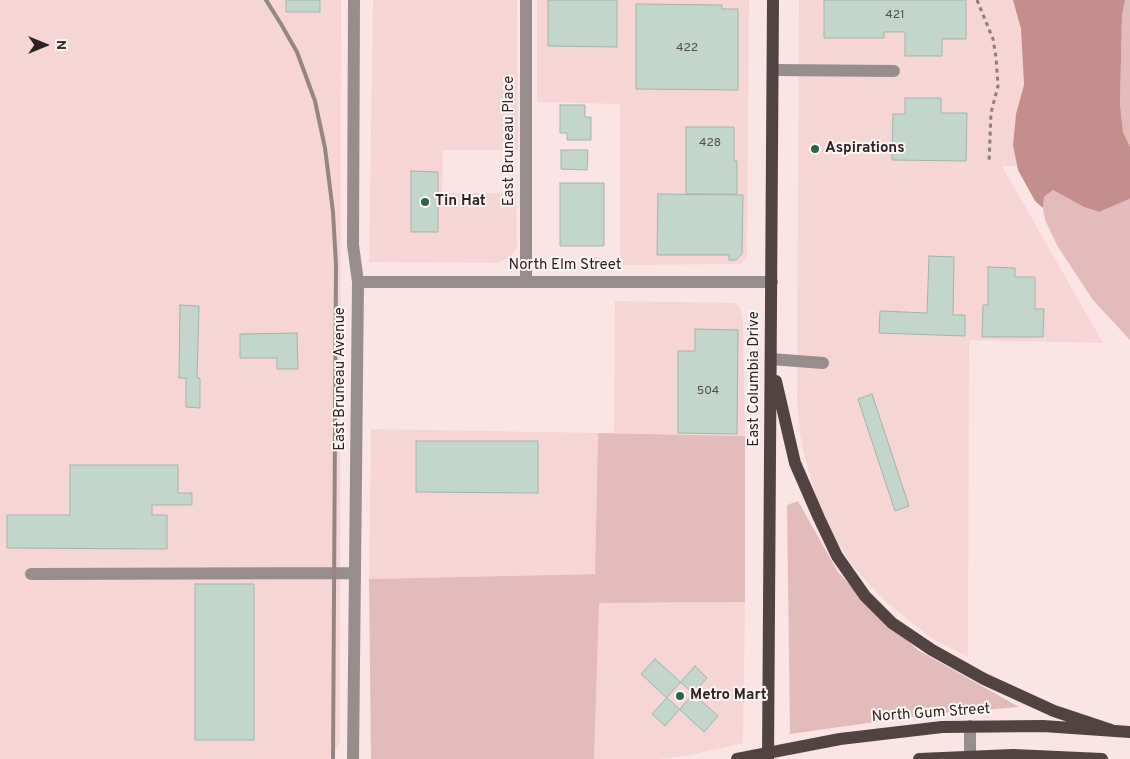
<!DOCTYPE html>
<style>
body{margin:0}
#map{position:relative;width:1130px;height:759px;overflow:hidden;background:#fbe5e4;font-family:Overpass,sans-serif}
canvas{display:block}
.north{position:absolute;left:20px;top:20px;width:50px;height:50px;-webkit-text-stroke:4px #fff5f5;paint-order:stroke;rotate:90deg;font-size:14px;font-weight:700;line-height:20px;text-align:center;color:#2c2424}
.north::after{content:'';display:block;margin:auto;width:18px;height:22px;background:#2c2424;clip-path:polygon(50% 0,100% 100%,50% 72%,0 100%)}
</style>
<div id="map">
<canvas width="1130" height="759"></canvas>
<div class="north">N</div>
</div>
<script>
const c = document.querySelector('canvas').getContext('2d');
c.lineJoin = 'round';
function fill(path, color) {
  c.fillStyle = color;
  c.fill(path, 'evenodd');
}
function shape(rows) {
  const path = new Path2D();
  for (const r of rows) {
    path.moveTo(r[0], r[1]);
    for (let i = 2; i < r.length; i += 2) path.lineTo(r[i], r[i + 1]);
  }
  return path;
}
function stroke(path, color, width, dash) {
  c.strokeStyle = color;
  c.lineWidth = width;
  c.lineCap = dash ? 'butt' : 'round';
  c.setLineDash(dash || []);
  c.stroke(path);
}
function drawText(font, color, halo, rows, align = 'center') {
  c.font = font + ' Overpass,sans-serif';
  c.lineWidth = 4;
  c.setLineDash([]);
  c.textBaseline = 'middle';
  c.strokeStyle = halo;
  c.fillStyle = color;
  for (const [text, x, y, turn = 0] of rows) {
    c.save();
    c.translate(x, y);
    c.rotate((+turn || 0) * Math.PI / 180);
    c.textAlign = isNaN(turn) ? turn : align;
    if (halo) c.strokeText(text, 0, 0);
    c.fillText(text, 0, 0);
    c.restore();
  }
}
fill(shape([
 [0,0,341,0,340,743,329,759,0,759],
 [373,0,517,0,518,150,443,150,442,193,516,193,517,247,511,256,498,263,369,262],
 [537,0,749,0,747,256,741,264,620,265,620,104,537,102],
 [799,0,1013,0,1021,29,1024,86,1016,114,1013,145,1018,166,1002,166,1103,343,969,340,968,657,933,639,887,603,853,566,836,539,817,500,804,454,799,428,797,397],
 [615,301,735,303,740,307,743,321,745,436,614,433],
 [371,429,598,433,595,574,369,579],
 [745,602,743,743,686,756,659,759,594,759,598,603]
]), '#f5d6d5');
fill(shape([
 [1125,0,1130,0,1130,147,1123,132,1120,104,1122,16],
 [1053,190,1084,207,1099,212,1130,198,1130,340,1093,300,1058,247,1045,220,1043,208,1044,197],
 [598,433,745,436,745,602,599,603,594,759,371,759,369,579,595,574],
 [798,501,838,572,876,613,918,650,1019,707,925,715,790,734,787,505]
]), '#e2bcbb');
fill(shape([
 [1013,0,1125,0,1122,16,1120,104,1123,132,1130,147,1130,198,1129,199,1099,212,1084,207,1053,190,1044,197,1043,208,1035,201,1018,170,1013,145,1016,114,1024,85,1021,29]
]), '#c38e8c');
const building = shape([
 [286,0,320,0,320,12,286,12,286,0],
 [548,0,617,0,617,47,548,46,548,0],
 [824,0,966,0,966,39,942,39,942,56,905,56,905,32,884,32,884,38,824,38,824,0],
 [636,4,722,5,722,9,738,9,738,90,636,89,636,4],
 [905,98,941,98,941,113,967,113,966,161,892,160,893,114,905,114,905,98],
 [560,105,585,105,585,117,591,117,591,140,567,140,567,133,560,133,560,105],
 [686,127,734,127,734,161,737,161,737,194,686,194,686,127],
 [561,150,588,150,587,170,561,169,561,150],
 [411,171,438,172,438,232,411,232,411,171],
 [560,183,604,183,604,246,560,246,560,183],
 [658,194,743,195,742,254,736,260,729,260,729,255,657,255,658,194],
 [929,256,954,257,953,315,965,315,965,336,879,333,880,311,927,313,929,256],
 [988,267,1015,268,1015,277,1035,277,1035,309,1044,309,1043,337,982,337,983,305,988,305,988,267],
 [180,305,199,306,197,378,200,378,200,408,186,407,186,378,179,378,180,305],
 [695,329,738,330,737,434,678,433,678,351,695,351,695,329],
 [297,333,298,369,277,369,277,358,240,358,240,334,297,333],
 [872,394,909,506,895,511,858,399,872,394],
 [416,441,538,441,538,493,416,492,416,441],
 [70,465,178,465,178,493,192,493,192,505,152,505,152,515,167,515,167,549,7,548,7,515,70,515,70,465],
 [195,584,254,584,254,740,195,740,195,584],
 [655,659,718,716,704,732,641,674,655,659],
 [695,666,707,678,665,726,652,714,695,666]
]);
fill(building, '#c3d6cc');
stroke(building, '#a2b5ab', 1);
stroke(shape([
 [977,0,993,39,996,57,998,86,991,113,989,163]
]), '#8d7e7e', 3, [4, 4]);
stroke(shape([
 [773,70,894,71],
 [358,282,772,282],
 [526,282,526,0],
 [771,359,823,363],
 [31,574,355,573],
 [970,726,970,759],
 [353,759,358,282,353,245,354,0]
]), '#978d8d', 12);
stroke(shape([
 [776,381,795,463,819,518,837,556,865,596,892,623,932,650,984,679,1054,711,1111,730],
 [737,759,840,739,942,727,1043,726,1130,732],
 [768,759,773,0],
 [919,759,1013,755,1102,759]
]), '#524342', 12);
stroke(shape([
 [266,0,281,24,297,52,315,101,325,148,333,212,336,265,333,759]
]), '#958686', 4);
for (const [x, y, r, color] of [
 [815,149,5,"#2b634b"],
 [425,202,5,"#2b634b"],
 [680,696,5,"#2b634b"]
]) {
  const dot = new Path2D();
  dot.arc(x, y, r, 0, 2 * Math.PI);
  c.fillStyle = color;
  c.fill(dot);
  stroke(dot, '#fff5f5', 2);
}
drawText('12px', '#52504e', null, [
 ["421",895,16],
 ["422",687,49],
 ["428",710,144],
 ["504",708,392]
]);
drawText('15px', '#2c2424', '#fff5f5', [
 ["East Bruneau Place",510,141,-90],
 ["North Elm Street",565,266],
 ["East Bruneau Avenue",341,379,-90],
 ["East Columbia Drive",755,379,-90],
 ["North Gum Street",931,714,-4]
]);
drawText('bold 15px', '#2c2424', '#fff5f5', [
 ["Aspirations",825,149],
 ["Tin Hat",435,202],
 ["Metro Mart",690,696]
], 'left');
</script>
